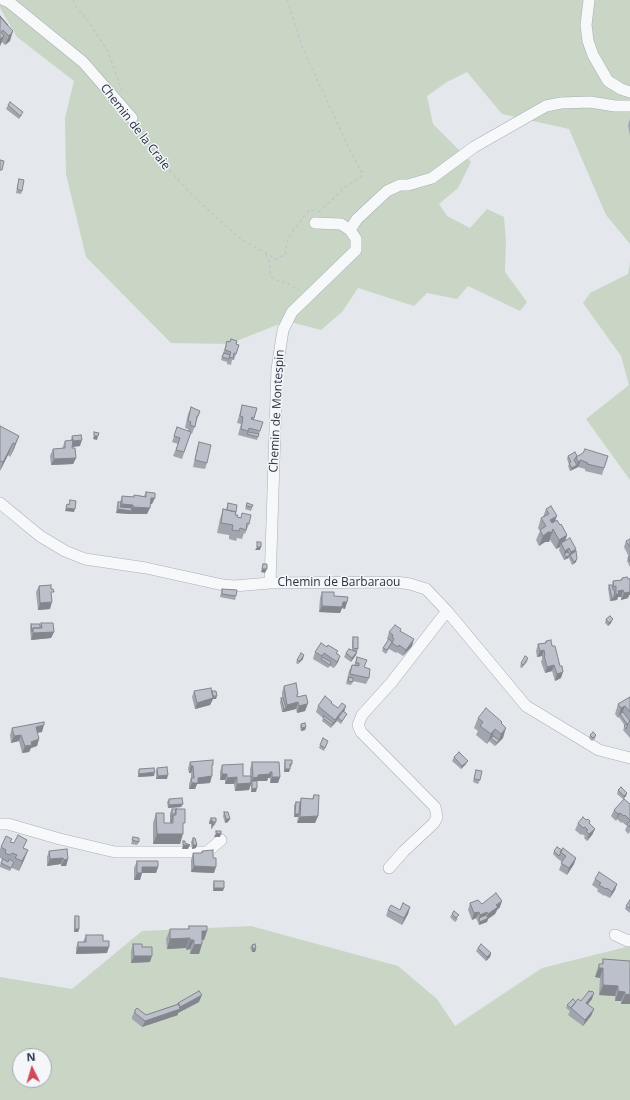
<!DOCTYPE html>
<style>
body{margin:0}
#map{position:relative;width:630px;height:1100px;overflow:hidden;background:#e4e7ec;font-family:"Open Sans",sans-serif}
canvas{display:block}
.north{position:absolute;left:12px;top:1048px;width:40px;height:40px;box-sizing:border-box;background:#f4f6f9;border:1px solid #a4a8b1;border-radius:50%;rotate:355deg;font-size:11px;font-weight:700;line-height:16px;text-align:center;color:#2b3445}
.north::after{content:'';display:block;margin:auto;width:14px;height:18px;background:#d1495b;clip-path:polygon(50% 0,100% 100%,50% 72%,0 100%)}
</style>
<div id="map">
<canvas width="630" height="1100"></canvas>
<div class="north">N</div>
</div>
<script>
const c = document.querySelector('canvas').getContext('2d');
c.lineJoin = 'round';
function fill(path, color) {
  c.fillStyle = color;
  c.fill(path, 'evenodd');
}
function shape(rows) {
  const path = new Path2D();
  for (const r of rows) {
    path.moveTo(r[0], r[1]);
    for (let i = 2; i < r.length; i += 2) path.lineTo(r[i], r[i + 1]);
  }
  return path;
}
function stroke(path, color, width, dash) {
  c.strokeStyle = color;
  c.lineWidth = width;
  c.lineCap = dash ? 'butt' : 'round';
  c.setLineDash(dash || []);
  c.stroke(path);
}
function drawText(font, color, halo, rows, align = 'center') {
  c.font = font + ' "Open Sans",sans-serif';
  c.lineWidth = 3;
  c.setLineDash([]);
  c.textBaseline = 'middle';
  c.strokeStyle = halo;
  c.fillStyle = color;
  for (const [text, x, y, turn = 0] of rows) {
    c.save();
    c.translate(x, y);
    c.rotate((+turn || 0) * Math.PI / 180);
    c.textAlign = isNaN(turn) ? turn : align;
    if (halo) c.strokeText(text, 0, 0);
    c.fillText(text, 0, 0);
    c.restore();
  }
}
fill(shape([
 [0,0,630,0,630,244,606,215,569,129,502,114,467,72,447,82,427,96,433,124,471,162,458,188,439,204,447,216,470,228,487,209,504,217,506,241,505,272,527,302,520,311,468,286,457,299,427,293,414,306,358,288,342,312,321,330,287,321,229,344,171,343,86,257,66,174,65,118,74,81,17,37,0,8],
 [630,262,630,480,586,419,629,385,621,356,583,303,590,293,628,274],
 [251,926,398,966,437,999,455,1026,542,968,630,946,630,1100,0,1100,0,977,72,989,142,931],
 [20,1056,44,1056,44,1080,20,1080]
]), '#c9d6c5');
const street = shape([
 [4,0,9,2,83,62,132,118],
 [589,0,586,25,588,41,593,55,608,81,621,89,630,92],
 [350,230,357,219,387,191,400,185,408,185,432,178,474,147,546,106,561,103,590,102,615,106,630,106],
 [0,503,40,536,65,551,85,559,146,568,223,585,234,586,270,583,396,582,410,584,426,589,447,611,526,706,599,750,630,758],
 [270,583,277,369,283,330,292,312,356,250,356,239,350,230,341,224,315,223],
 [0,824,8,824,60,839,115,852,207,852,221,840],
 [389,868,404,851,434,823,437,817,435,807,361,732,358,725,362,715,391,683,447,611],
 [615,935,628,941,630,940]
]);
stroke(street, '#a9aeb7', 12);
stroke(shape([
 [73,0,76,7,86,18,108,51,122,91],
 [287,0,303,49,348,146,363,175,344,188,319,212],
 [138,127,157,157,193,196,239,238,276,259,285,255,288,238,309,210,319,212],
 [266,254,270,264,270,276,276,280,289,284,299,290]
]), '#c2c5cb', 1.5, [3, 3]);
stroke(street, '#f7f8fa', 11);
fill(shape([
 [0,16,8,25,10,41,5,45,2,42,0,46],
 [8,105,22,115,19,119,6,109],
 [630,119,630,136,628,125],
 [19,179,22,191,21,194,16,193],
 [227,341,239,345,234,360,232,360,231,365,227,364,227,362,221,360],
 [242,405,257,408,254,419,260,431,257,440,238,435,241,424,237,423],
 [191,407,200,411,196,423,192,434,191,433,182,459,173,456,178,444,172,442,177,427,188,431,188,429,185,428,188,414],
 [0,426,19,436,14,449,10,457,8,455,0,471],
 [72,436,80,446,72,447,76,458,73,464,51,465,50,456,53,449,62,449,65,441,71,440],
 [199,442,207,463,205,469,193,467,197,448],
 [568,456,608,456,602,475,585,471,585,469,578,467,570,471,568,466,569,464,567,459],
 [146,492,152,504,150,504,147,514,130,514,116,513,117,505,118,502,120,502,122,496,133,497,134,495,144,496],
 [228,503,236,512,235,515,237,517,241,517,242,513,249,524,245,534,244,533,242,539,237,538,236,541,229,539,229,535,217,533,220,519,223,509,226,510],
 [253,505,251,511,245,509,246,506],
 [546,509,554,522,560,525,567,535,565,541,576,549,575,552,576,562,572,565,569,558,564,560,559,550,560,547,556,549,550,540,549,542,545,542,539,546,536,540,540,531,538,528,541,518,543,517],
 [630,539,630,567,627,561,628,557,629,557,624,547,626,541],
 [622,578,628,579,630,578,630,595,629,595,628,598,621,600,621,597,618,597,617,600,610,601,608,588,609,585,612,585,613,581,621,580],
 [39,586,52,597,50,609,38,610,36,592],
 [222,589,236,596,235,600,220,597],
 [322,592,347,602,345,609,342,608,340,613,319,612,320,598],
 [606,619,611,623,608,626,605,623],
 [41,623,54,632,51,638,31,640,30,628,31,624,40,627],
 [389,632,400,632,412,646,403,656,397,652,396,653,389,649,386,654,382,651,383,648,388,640,387,639],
 [353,637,358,649,356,655,351,662,344,657,346,653,352,650,352,641],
 [546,641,561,678,555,681,552,671,545,673,541,662,542,659,542,656,537,657,536,651,538,644,545,643],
 [315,652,337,653,340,656,338,662,334,668,330,666,328,668,313,659],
 [357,657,364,667,369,678,366,684,353,681,351,685,346,684,349,671,352,665,354,665],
 [528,658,527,662,522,668,520,667,521,663],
 [303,659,298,664,296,663,297,660],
 [284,686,298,694,297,697,308,703,305,711,297,713,296,709,282,712,280,702,281,698,282,698,282,692],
 [194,691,212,691,216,699,213,699,210,705,195,709,192,697],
 [630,697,630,738,623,730,625,726,619,717,618,718,615,714,618,704],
 [331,703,338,708,346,706,344,712,347,714,345,717,341,724,337,721,338,720,331,728,322,721,323,718,316,712,318,706],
 [478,718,502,722,501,723,503,738,495,746,489,741,487,744,476,735,478,731,474,728],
 [301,724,306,727,305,730,301,731,300,727],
 [12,728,42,732,37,733,39,739,37,746,31,748,29,752,22,753,19,741,11,743,10,735],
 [590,735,596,735,595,739,592,741,589,738],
 [328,741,324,751,319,748,320,745],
 [454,757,466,764,461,769,452,761],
 [285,760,292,764,291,767,290,767,289,772,284,772,284,764],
 [190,762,212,768,210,783,197,784,195,789,189,789,189,784,191,778,191,773,189,773,188,768],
 [252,762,279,762,280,777,278,783,270,783,270,778,268,778,267,781,257,781,256,792,251,792,251,784,249,790,235,791,234,784,225,784,225,780,220,780,220,772,222,765,243,776,250,776,250,769],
 [157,768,167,779,156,779,156,771],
 [139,769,154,776,138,777,138,773],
 [476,770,480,780,478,784,473,782],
 [618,790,626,796,623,799,617,794],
 [314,795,318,816,315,823,297,823,298,817,294,817,294,805,296,802,300,802,301,798,312,799],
 [169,799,183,804,181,807,168,808,167,802],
 [630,804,630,832,628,834,625,830,627,826,622,822,621,823,617,819,616,821,611,816,614,810],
 [172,809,177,809,183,829,180,844,153,844,153,823,156,813,164,823,170,823,170,813],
 [224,812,228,822,225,823,223,816],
 [211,818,216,822,215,825,214,825,212,829,211,829,211,824,209,824,209,821],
 [586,820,590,821,589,824,595,829,592,835,587,841,584,838,585,836,582,834,581,835,575,830,578,823],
 [133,837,139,842,137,845,131,844],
 [193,838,196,848,192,849,191,842],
 [11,842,28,850,24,860,19,871,12,868,12,867,10,871,0,867,0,865,2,859,0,858,0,849,1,847],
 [562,850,576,858,574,864,567,875,559,870,562,862,558,859,553,854,554,851],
 [49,851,68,859,66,866,61,866,61,864,47,866,47,857],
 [202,851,214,873,191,872,191,860,193,853,201,853],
 [137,861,158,867,156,873,142,873,140,880,134,880,134,868],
 [595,879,617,884,615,890,610,898,604,895,604,896,597,891,598,889,592,885],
 [214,881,223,891,213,891,213,884],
 [630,900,630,913,625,909,626,906],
 [470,903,482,904,500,907,497,910,495,914,488,919,487,922,479,925,476,918,472,920,468,910],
 [410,907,408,914,402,925,386,916,388,910,400,910],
 [452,914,458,919,455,922,450,917],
 [75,916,79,929,78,932,74,932,74,920],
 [189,926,207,931,204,940,202,940,202,944,199,954,190,954,190,949,186,950,186,948,167,949,166,939,170,929,188,929],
 [86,935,103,941,107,953,76,954,76,948,78,942,83,942],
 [133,944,142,947,150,962,131,963,131,951],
 [252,945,256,948,255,952,252,952,250,948],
 [478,948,491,953,490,957,486,961,476,951],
 [603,959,630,961,630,1004,621,1004,621,1001,615,1001,615,996,599,995,600,978,595,977,596,973,599,964,602,964],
 [592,999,588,1004,594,1009,591,1016,583,1026,568,1015,570,1011,566,1008,567,1005,576,1002],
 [199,1002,178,1013,178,1015,142,1027,132,1019,132,1017,135,1010,146,1015,177,1004,178,1003]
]), '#a1a5ae');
fill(shape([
 [13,31,10,41,5,45,9,36],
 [4,36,0,46,0,39],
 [19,436,14,449,10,457,15,444],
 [94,436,98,436,97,440,93,439],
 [82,440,80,446,70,447,73,441],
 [13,443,8,455,0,471,3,462],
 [76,458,73,464,51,465,54,459],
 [581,460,578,467,576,468,578,462],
 [577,465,576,468,570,471,572,468],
 [151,498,155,498,152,504,149,504],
 [122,504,133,505,131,511,133,507,150,508,147,514,130,514,116,513,118,509,119,509],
 [66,508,75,509,74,512,65,511],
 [557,516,553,526,550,520],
 [553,529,549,542,545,542,539,546,543,536],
 [567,535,564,545,561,543,560,547,556,549,559,540],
 [257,547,261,547,260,550,255,550],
 [569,548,567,555,564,554,565,551],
 [576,549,574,555,570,555,568,558,571,552],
 [570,555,568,558,564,560,566,557],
 [577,559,576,562,572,565,574,562],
 [262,569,267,569,265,573,261,572],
 [630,589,630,595,629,595,628,598,621,600,624,593],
 [623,590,621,597,618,597,617,600,610,601,612,598,614,598,616,594,618,591],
 [52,602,50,609,38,610,40,603],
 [343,602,347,602,345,609,342,608,340,613,319,612,322,606],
 [613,619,611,623,608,626,609,623],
 [54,632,51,638,31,640,33,633],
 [414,639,412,646,403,656,406,650],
 [544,650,542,656,537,657,540,651],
 [357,652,356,655,351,662,352,658],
 [304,655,303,659,298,664],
 [340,656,338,662,334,668],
 [554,665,552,671,545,673,547,667],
 [563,672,561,678,555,681,557,674],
 [217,696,216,699,213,699,210,705,195,709,197,703,211,697],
 [298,702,296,709,284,712,287,705],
 [308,703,305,711,297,713,299,706],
 [346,706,344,712,332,726,335,720],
 [625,706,621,715,620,714,618,718,621,708],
 [286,708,284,712,282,712,284,709],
 [44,725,42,732,33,733,36,727],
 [306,727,305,730,301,731,302,728],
 [506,728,503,738,495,746,497,743,499,741,501,734],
 [495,729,491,739,491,738,487,744,491,734],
 [21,735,19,741,11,743,14,736],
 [39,739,37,746,31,748,29,752,22,753,25,746,31,742],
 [468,761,466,764,461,769,462,766],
 [191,766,193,766,191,773,189,773],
 [285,769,290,769,289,772,284,772],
 [155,772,154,776,138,777,139,774],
 [270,772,272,772,270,778,268,778,267,781,252,781,249,790,235,791,237,784,251,783,253,778,258,775],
 [222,774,227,774,225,780,220,780],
 [168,775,167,779,156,779,158,776],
 [212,776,210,783,197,784,195,789,189,789,192,783,198,778],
 [237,777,234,784,225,784,227,778],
 [272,777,280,777,278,783,270,783],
 [257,788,256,792,251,792,252,789],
 [627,793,626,796,623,799,624,796],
 [183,804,181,807,168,808,169,805],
 [620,813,616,821,618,814],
 [295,814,299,814,298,817,294,817],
 [318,816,315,823,297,823,300,817],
 [226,819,230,819,228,822,225,823],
 [211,821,213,821,211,824,209,824],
 [595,829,592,835,587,841,589,834],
 [216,833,221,834,220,837,214,837],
 [157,834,183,834,180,844,153,844],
 [183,845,190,845,188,849,182,849],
 [193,845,197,845,196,848,192,849],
 [28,850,24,860,19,871,22,861],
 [63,858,61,864,47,866,50,859],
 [576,858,574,864,567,875,569,868],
 [68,859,66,866,61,866,64,860],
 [194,866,216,867,214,873,191,872],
 [142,867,158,867,156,873,142,873,140,880,134,880,137,873],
 [617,884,615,890,610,898,612,892],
 [214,888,224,888,223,891,213,891],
 [502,901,500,907,497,910,495,914,488,919,487,922,479,925,480,922,486,919,488,914,496,905],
 [410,907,408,914,402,925,404,918],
 [479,912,476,918,472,920,474,913],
 [487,912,485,918,479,918,478,921,480,915],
 [75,929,79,929,78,932,74,932],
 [202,931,207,931,204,940,198,941],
 [190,938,186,948,167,949,170,939],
 [190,940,194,940,190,949,186,950],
 [202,944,199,954,190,954,194,945],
 [78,947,109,947,107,953,76,954],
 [256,948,255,952,252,952,253,949],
 [491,953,490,957,486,961,487,957],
 [134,956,152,956,150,962,131,963],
 [599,968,603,968,600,978,595,977],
 [603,985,618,986,615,996,599,995],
 [618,991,625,992,621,1001,615,1001],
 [594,993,592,999,584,1009,586,1003],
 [630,994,630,1004,621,1004,625,995],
 [202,995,199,1002,178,1013,178,1015,142,1027,145,1021,180,1009,180,1007],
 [594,1009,591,1016,583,1026,585,1020]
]), '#83868d');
const building = shape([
 [0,16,8,25,0,17,0,16],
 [0,17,13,31,9,36,3,30,1,32,4,36,0,39,0,17],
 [10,102,23,112,20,116,8,105,10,102],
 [0,160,4,161,2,170,0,170,0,160],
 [19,179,24,180,22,191,17,189,19,179],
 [231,339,237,341,236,344,239,345,236,354,234,353,233,358,229,357,231,352,225,350,227,341,230,342,231,339],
 [224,353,230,355,229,359,222,357,224,353],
 [242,405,257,408,254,418,252,417,251,419,263,422,260,431,249,428,248,431,241,429,243,417,240,416,242,405],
 [191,407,200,411,198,416,197,416,195,427,190,425,191,422,188,421,191,407],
 [0,426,19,436,15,444,13,443,3,462,0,461,0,426],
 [177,427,191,432,184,452,176,450,180,438,174,436,177,427],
 [94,432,99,433,98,436,94,436,94,432],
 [248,432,259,434,258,437,247,434,248,432],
 [81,435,82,440,73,441,72,436,81,435],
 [73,440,72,448,75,448,76,458,54,459,53,449,65,448,65,441,73,440],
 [199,442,211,445,207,463,195,460,199,442],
 [585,449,608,456,604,468,587,464,588,463,581,460,578,462,576,457,583,453,585,449],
 [575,452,577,456,576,457,574,460,577,465,572,468,569,463,571,462,568,456,575,452],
 [146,492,155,493,155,498,151,498,150,508,133,507,133,505,122,504,122,496,134,497,134,495,146,497,146,492],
 [70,500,76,501,75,509,66,508,67,504,69,505,70,500],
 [118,502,121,502,120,507,132,508,131,511,118,509,118,502],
 [228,503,237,505,236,512,227,510,228,503],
 [247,503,253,505,252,507,246,506,247,503],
 [551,506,557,516,550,520,552,523,557,520,560,525,561,524,567,535,559,540,553,529,552,530,553,532,548,532,543,536,540,530,546,526,541,518,549,514,546,509,551,506],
 [223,509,236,512,235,515,238,515,237,517,241,518,242,513,251,515,249,524,247,523,246,530,240,528,239,531,232,530,233,525,221,523,223,509],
 [570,538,576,549,571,552,569,548,565,551,561,543,570,538],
 [630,539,630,547,626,541,630,539],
 [257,542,261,542,261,547,257,547,257,542],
 [576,551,577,559,574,562,570,555,576,551],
 [568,552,570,555,566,557,564,554,568,552],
 [630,556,630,562,628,557,630,556],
 [263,564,267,564,267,569,262,569,263,564],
 [627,577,628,579,630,579,630,592,624,593,623,590,618,591,619,594,616,594,616,586,614,587,613,581,622,580,622,578,627,577],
 [51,585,51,589,53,589,54,592,51,592,52,602,40,603,39,586,51,585],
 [609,585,612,585,613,590,614,590,615,594,614,594,614,598,612,598,609,585],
 [222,589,237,590,236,596,222,594,222,589],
 [322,592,334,592,334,596,348,597,347,602,343,602,342,607,322,606,322,592],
 [610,616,613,619,609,623,606,619,610,616],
 [41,623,53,623,54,632,33,633,33,628,42,628,41,623],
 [31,624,40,624,40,628,33,628,32,632,31,624],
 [395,625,401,629,400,631,414,639,406,650,399,645,398,647,392,643,394,639,392,637,393,635,389,632,395,625],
 [353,637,358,637,358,649,353,648,353,637],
 [389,639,392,642,387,650,383,648,389,639],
 [551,640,552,646,555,646,560,666,562,666,563,672,557,674,554,665,547,667,544,655,545,655,544,650,540,651,538,644,546,643,546,641,551,640],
 [321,643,327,647,328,645,338,651,336,653,340,656,337,662,324,653,322,656,315,652,321,643],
 [349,649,357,652,352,658,346,653,349,649],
 [301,653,304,655,300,661,297,660,301,653],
 [525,656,528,658,523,665,521,663,525,656],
 [322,657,331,662,330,665,321,659,322,657],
 [357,657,367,660,364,667,370,669,369,678,350,674,352,665,359,666,359,663,356,663,357,657],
 [349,677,353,678,353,682,348,681,349,677],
 [296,683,298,694,297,694,297,697,306,695,308,703,307,704,299,706,298,702,287,705,284,686,296,683],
 [211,688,213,698,197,703,194,691,211,688],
 [212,691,216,691,217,696,213,696,212,691],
 [325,696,332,702,331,703,338,708,342,703,346,706,335,720,318,706,325,696],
 [630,697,630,712,625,706,621,708,618,704,630,697],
 [281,698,283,698,286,708,284,709,281,698],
 [486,708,502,722,501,723,506,728,501,734,495,729,491,734,480,726,483,722,478,718,486,708],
 [343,711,347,714,342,721,338,718,343,711],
 [623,712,630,721,628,723,626,729,624,726,627,724,620,714,623,712],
 [324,716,333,723,332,725,323,718,324,716],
 [44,722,44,725,36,727,39,739,31,742,32,745,25,746,21,735,14,736,12,728,44,722],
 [305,723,306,727,302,728,301,724,305,723],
 [593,732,596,735,593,738,590,735,593,732],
 [493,736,499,740,497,743,491,738,493,736],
 [323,738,328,741,325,748,320,745,323,738],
 [459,752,468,761,462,766,454,757,459,752],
 [213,760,213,765,212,765,212,776,198,778,198,783,192,783,191,778,194,778,193,766,191,766,190,762,213,760],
 [285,760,292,760,292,764,290,764,290,769,285,769,285,760],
 [252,762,279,762,280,777,272,777,272,772,270,772,270,774,258,775,258,777,253,778,252,762],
 [243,764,243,776,251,776,251,783,237,784,237,777,227,778,227,774,222,774,222,765,243,764],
 [167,767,168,775,158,776,157,768,167,767],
 [154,768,155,772,139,774,139,769,154,768],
 [476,770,482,771,480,780,474,779,476,770],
 [252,781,257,781,257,788,252,789,252,781],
 [621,787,627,793,624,796,618,790,621,787],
 [314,795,319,795,318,816,300,817,301,798,313,799,314,795],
 [182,798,183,804,169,805,169,799,182,798],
 [624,799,630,804,630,820,625,815,624,816,620,813,618,814,614,810,624,799],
 [296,802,300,802,299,814,295,814,296,802],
 [172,809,177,809,176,809,175,814,172,814,172,809],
 [176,809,185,809,185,823,183,823,183,834,157,834,156,813,164,813,164,823,173,823,173,815,176,815,176,809],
 [224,812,228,812,230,819,226,819,224,812],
 [171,816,173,816,171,822,171,816],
 [583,817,586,820,588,819,590,821,589,823,595,829,589,834,586,831,588,830,585,827,583,828,578,823,583,817],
 [211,818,216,818,216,822,214,822,213,826,212,826,213,821,211,821,211,818],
 [630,821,630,827,627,824,630,821],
 [216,831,221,831,221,834,216,833,216,831],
 [18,835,27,840,23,848,28,850,22,861,15,858,17,855,12,853,10,855,5,853,6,850,1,847,6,836,12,839,10,842,14,843,18,835],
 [133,837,139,838,139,842,132,840,133,837],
 [193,838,195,838,197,845,193,845,193,838],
 [183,841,185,841,185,843,190,845,183,845,183,841],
 [557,847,562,850,559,856,554,851,557,847],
 [563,848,576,858,569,868,561,863,566,856,560,852,563,848],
 [67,849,68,859,64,860,63,858,50,859,49,851,67,849],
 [213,850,213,858,216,858,216,867,194,866,193,853,202,853,202,851,213,850],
 [3,859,8,862,9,859,14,862,11,868,1,863,3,859],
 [137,861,158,861,158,867,142,867,142,873,137,873,137,861],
 [599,872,617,884,612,892,607,888,606,889,599,885,601,883,595,879,599,872],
 [214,881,224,881,224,888,214,888,214,881],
 [496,893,502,901,496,905,498,907,488,914,487,912,480,915,479,912,474,913,470,903,478,900,482,904,496,893],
 [630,900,630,908,626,906,630,900],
 [403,903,410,907,404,918,388,910,391,905,400,910,403,903],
 [454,911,459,915,456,918,452,914,454,911],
 [486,915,488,918,480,922,479,918,486,915],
 [75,916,79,916,79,929,75,929,75,916],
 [189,926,207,926,207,931,202,931,202,944,194,945,194,940,190,940,190,938,170,939,170,929,189,929,189,926],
 [86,935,103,935,103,941,109,941,109,947,78,947,78,942,86,942,86,935],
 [133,944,142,944,142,947,152,947,152,956,134,956,133,944],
 [255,944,256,948,253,949,252,945,255,944],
 [481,944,491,953,487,957,478,948,481,944],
 [603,959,630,961,630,994,625,995,625,992,618,991,618,986,603,985,603,968,599,968,599,964,603,964,603,959],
 [199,991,202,995,180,1007,178,1003,199,991],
 [589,991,591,992,592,991,594,993,586,1003,594,1009,585,1020,571,1008,578,999,581,1001,589,991],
 [573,999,576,1002,571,1008,567,1005,573,999],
 [179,1004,180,1009,145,1021,135,1013,135,1010,137,1008,146,1015,179,1004]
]);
fill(building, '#bbc0ca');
stroke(building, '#83868d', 1);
drawText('12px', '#2b3445', '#f4f6f9', [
 ["Chemin de la Craie",135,127,52],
 ["Chemin de Montespin",277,411,-87],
 ["Chemin de Barbaraou",339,583]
]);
</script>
